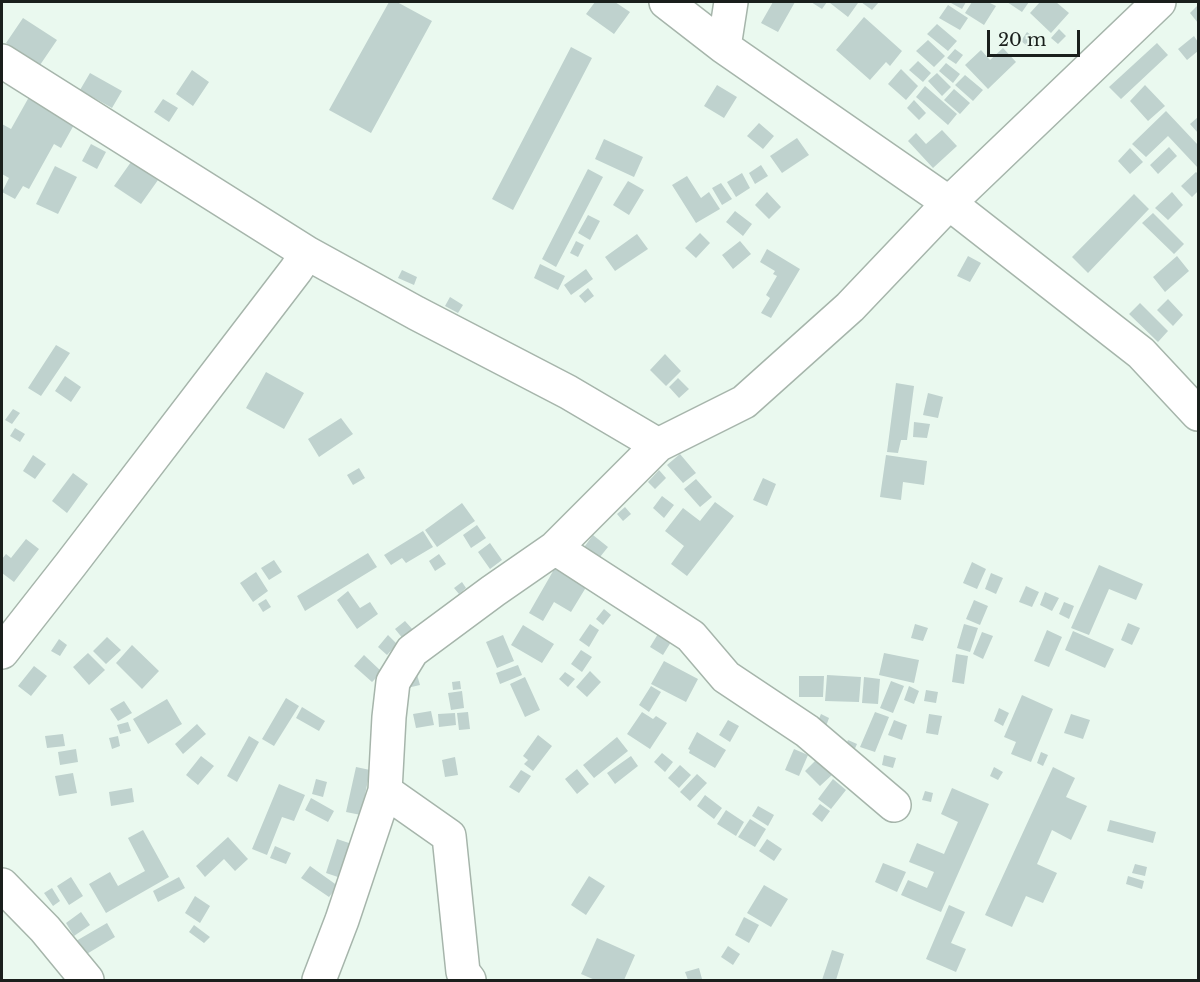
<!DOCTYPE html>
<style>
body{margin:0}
#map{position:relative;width:1200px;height:982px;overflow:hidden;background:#eaf9ef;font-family:"Libre Baskerville",serif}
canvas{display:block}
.frame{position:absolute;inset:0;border:3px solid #1a1f1c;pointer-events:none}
.scale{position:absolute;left:987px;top:30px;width:93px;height:27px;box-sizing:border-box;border:3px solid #1a1f1c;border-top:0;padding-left:8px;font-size:18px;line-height:21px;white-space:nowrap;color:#1a1f1c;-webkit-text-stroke:4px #eaf9ef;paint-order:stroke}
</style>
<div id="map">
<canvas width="1200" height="982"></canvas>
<div class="frame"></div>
<div class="scale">20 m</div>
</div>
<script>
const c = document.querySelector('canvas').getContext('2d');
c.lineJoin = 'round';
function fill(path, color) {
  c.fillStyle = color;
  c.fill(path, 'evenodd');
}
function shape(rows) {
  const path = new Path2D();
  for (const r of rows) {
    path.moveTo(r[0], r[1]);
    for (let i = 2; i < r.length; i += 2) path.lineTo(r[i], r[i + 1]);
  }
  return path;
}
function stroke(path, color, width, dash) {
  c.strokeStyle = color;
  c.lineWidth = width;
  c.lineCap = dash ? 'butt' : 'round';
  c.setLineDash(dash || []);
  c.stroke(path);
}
fill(shape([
 [389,2,397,2,432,21,371,133,329,110],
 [595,2,615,2,630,12,614,34,586,14],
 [773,2,795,2,778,32,761,23],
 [811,2,827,2,822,9],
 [831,2,857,2,858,3,848,17,830,3],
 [861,2,879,2,872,10],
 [952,2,966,2,962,9,951,3],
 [972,2,988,2,996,6,984,25,965,13],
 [1007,2,1029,2,1022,12],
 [1040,2,1056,2,1069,13,1051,33,1030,13],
 [948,5,968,18,960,30,939,18],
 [1198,5,1198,23,1190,13],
 [864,17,902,51,890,66,886,62,870,80,836,50],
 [23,18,57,40,40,65,6,43],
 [937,24,957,41,948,51,927,34],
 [1059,29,1066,36,1058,44,1051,38],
 [1027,32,1038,41,1031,49,1021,41],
 [1194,36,1198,42,1198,51,1187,60,1178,49],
 [928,40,945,56,934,67,916,51],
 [1157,43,1168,55,1121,99,1109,87],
 [571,47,592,58,513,210,492,199],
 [1003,48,1016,62,988,89,965,65,981,50,990,60],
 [955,49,963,55,956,64,947,58],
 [918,61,931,73,923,82,909,70],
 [946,63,960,74,953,83,939,71],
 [901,69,918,86,906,100,888,84],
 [192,70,209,82,193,106,176,94],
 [90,73,122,91,112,108,80,90],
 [937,73,951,87,942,96,928,81],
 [965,75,983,90,973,101,955,85],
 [717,85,737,97,724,118,704,106],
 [1145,85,1165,106,1148,121,1130,101],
 [925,86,957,114,948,125,916,97],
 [954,89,970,103,960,114,944,100],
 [29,97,75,123,61,148,54,144,29,189,23,186,15,199,2,192,9,178,2,174,2,124,11,129],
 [163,99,178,108,169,122,154,112],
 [914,100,926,113,919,120,907,108],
 [1166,111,1198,145,1198,168,1168,136,1146,157,1132,144],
 [1198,117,1198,133,1190,124],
 [759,123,774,136,763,149,747,136],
 [942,130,957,146,933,168,908,141,916,133,926,144],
 [797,138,809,155,782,173,770,156],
 [604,139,643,157,634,177,595,159],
 [91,144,106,152,97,169,82,161],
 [1169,147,1177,156,1158,174,1150,165],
 [1130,148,1143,162,1130,174,1118,161],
 [131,162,158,180,141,204,114,186],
 [761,165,768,176,755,184,749,173],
 [55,166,77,177,58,214,36,204],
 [588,169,603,177,556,267,542,259],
 [1196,172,1198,174,1198,191,1192,197,1181,186],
 [742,173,750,188,736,197,727,182],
 [687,176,701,198,709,192,720,209,696,223,672,185],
 [628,181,644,190,629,215,613,205],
 [721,183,732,199,722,205,712,188],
 [767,192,781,207,769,219,755,205],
 [1172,192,1183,205,1168,220,1155,208],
 [1134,194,1149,209,1088,273,1072,257],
 [735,211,752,224,743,236,726,222],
 [1153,213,1184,244,1174,254,1142,223],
 [588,215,600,221,590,240,578,233],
 [700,233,710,243,696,258,685,248],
 [637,234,648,249,615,271,605,257],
 [576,241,584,245,578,257,570,253],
 [740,241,751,254,733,269,722,255],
 [767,249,800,269,771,318,761,313,770,298,766,295,777,276,773,274,775,271,760,262],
 [968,256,981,263,970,282,957,276],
 [1177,256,1189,271,1165,292,1153,277],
 [540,264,565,276,558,290,534,278],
 [586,269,593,279,571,295,564,285],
 [402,270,417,277,414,285,398,278],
 [588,288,594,296,585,303,579,296],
 [450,297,463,305,458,313,445,306],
 [1168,299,1183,315,1173,326,1157,310],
 [1140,303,1168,331,1158,342,1129,314],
 [56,345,70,353,41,396,28,388],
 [665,354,681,371,666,386,650,370],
 [266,372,304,393,284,429,246,408],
 [65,376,81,387,71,402,55,391],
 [678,378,689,389,679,398,669,387],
 [896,383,914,386,907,440,901,440,898,453,887,452],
 [928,393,943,397,938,418,923,415],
 [13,409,20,413,12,424,5,420],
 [341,418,353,434,319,457,308,439],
 [914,422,930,424,927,438,913,437],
 [15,428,25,434,20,442,10,436],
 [680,454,696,473,683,483,667,465],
 [33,455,46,464,35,479,23,471],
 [886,455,927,461,924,485,903,482,901,500,880,497],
 [359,468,365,478,353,485,347,475],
 [659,470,666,478,655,489,648,482],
 [73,473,88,484,67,513,52,501],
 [763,478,776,484,767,506,753,500],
 [696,479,712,497,700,507,684,489],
 [662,496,674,505,664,518,653,508],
 [715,502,734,516,687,576,671,564,684,546,665,531,683,508,700,521],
 [462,503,475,521,437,547,425,530],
 [625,507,631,514,623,521,617,514],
 [477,525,486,538,471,548,463,535],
 [423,531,433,547,406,563,402,558,391,565,384,555],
 [593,535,608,547,596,562,582,550],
 [26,539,39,549,14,582,2,573,2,559,6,554,11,558],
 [490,543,502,560,490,569,478,552],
 [368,553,377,567,305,611,297,596],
 [439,554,446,564,435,571,429,561],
 [274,560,282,572,269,580,261,568],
 [972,562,986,569,977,589,963,583],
 [1099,565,1143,584,1136,600,1109,589,1089,635,1071,628],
 [556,566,588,584,571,612,554,602,543,621,529,613],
 [256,572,268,591,253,602,240,583],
 [991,573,1003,578,996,594,985,589],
 [462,582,466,588,459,594,454,588],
 [1026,586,1039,592,1032,607,1019,602],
 [348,591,360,608,370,602,378,614,357,629,337,600],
 [1045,592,1059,598,1052,611,1040,605],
 [266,599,271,607,263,612,258,604],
 [974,600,988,606,980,625,966,619],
 [1064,602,1074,606,1069,619,1059,614],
 [604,609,611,615,603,625,596,619],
 [405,621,414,631,404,640,395,629],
 [1128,623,1140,628,1132,645,1121,640],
 [590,624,599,630,589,647,579,640],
 [915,624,928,628,923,641,911,638],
 [964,624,978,628,970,652,957,648],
 [523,625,554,644,542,663,511,645],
 [661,629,674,637,663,655,650,647],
 [1047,630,1062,637,1049,667,1034,661],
 [1073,631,1114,649,1105,668,1065,650],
 [982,632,993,636,983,659,973,654],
 [388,635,397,644,387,655,378,647],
 [503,635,514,661,497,668,486,642],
 [107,637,121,650,106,664,93,651],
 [59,639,67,645,60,656,51,651],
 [132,645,159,671,142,689,116,663],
 [581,650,592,657,582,672,571,664],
 [88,653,105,670,89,685,73,667],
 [884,653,919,660,914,683,879,675],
 [956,654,968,656,964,684,952,682],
 [364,655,382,672,372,682,354,666],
 [664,661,698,679,686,702,651,684],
 [518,665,522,675,500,684,496,673],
 [34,666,47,676,31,696,18,686],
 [416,671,420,685,407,688],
 [590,671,601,682,587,697,576,687],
 [565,672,575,679,568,687,559,679],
 [827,675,861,677,859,702,825,701],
 [799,676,824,676,823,697,799,697],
 [525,677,540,710,525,717,510,684],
 [864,677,880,679,878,704,862,703],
 [460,681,461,689,453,690,452,682],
 [891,681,904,686,893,713,880,708],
 [651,686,661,692,649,712,639,705],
 [909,686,919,691,914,704,904,700],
 [926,690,938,692,936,703,924,701],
 [462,691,464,708,451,710,448,693],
 [1022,695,1053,709,1031,762,1011,754,1016,742,1004,737],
 [286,698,299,706,274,746,262,739],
 [167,699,182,724,148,744,133,719],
 [124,701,132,713,118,721,110,709],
 [302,707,325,721,319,731,296,718],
 [999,708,1009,713,1003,726,994,721],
 [431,711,434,725,416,728,413,714],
 [468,712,470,729,459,730,457,713],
 [642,712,653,719,656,716,667,723,650,749,627,734],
 [875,712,889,717,875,752,860,747],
 [455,713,456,725,439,727,438,714],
 [821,714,829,718,825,729,816,726],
 [929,714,942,716,938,735,926,733],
 [1071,714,1090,720,1083,739,1064,733],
 [728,720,739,726,730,742,719,735],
 [894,720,907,725,902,740,888,735],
 [128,722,131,731,120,734,117,725],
 [197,724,206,734,183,754,175,744],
 [697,732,726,750,715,768,689,753,690,750,688,749],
 [63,734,65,746,47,748,45,736],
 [538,735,552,746,533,771,524,764,528,760,523,756],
 [118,736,120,746,112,749,109,738],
 [249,736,259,742,237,782,227,776],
 [617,737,628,751,594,778,583,765],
 [848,740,857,744,852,755,843,751],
 [76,749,78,762,60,765,58,752],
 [794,749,808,755,799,776,785,770],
 [1041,752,1048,755,1043,766,1037,763],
 [662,753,673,762,665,772,654,762],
 [884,755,896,758,893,768,882,765],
 [201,756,214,766,198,785,186,775],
 [631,756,638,766,615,784,607,773],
 [455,757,458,775,445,777,442,760],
 [818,758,833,774,820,786,805,771],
 [680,765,691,775,679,788,668,778],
 [356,767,370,770,361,815,346,812],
 [994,767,1003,772,998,780,990,776],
 [1053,767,1075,778,1066,797,1087,806,1071,840,1052,830,1037,864,1057,873,1043,903,1026,896,1012,927,985,915],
 [577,769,589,784,577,794,565,779],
 [521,770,531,776,519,793,509,787],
 [73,773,77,793,59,796,55,776],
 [697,774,707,783,690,801,680,792],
 [316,779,327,782,323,797,312,794],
 [833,779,846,790,831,809,818,799],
 [279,784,305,795,294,821,282,817,267,855,252,849],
 [132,788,134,802,111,806,109,792],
 [952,788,989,804,941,912,901,895,908,880,927,888,934,872,909,862,917,843,944,854,958,822,941,814],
 [925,791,933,793,931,802,922,800],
 [705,795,722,808,714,819,697,806],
 [311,798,334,811,328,822,305,810],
 [820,804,830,811,822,822,812,814],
 [758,806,774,815,768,826,752,816],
 [726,810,744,822,736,836,717,824],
 [750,819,766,829,755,847,738,837],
 [1110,820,1156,832,1153,843,1107,831],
 [143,830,169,877,106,913,89,884,110,872,118,886,145,871,128,838],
 [228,837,248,859,235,871,224,859,205,877,196,866],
 [337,839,352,844,341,878,326,873],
 [767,839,782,849,774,861,759,851],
 [275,846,291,853,286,864,270,858],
 [883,863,906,872,897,892,875,882],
 [1135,864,1147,867,1145,876,1132,873],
 [310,866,338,886,329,897,301,878],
 [589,876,605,886,586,915,571,905],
 [1128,876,1144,881,1142,889,1126,884],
 [71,877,83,896,69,905,57,886],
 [179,877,185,888,158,902,153,891],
 [764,885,788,899,771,927,747,913],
 [52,888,60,901,53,906,44,893],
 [195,896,210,906,200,923,185,913],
 [949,905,965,912,951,943,966,949,956,972,926,959],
 [81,912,90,925,74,936,66,923],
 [744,917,759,925,749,943,735,935],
 [107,923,115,937,85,955,76,941],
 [194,925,210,937,204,943,189,932],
 [597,938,635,955,624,980,595,980,581,974],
 [728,946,740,954,733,965,721,957],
 [832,950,844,954,836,980,822,980],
 [699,968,702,979,688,980,685,972]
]), '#bfd2ce');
const minor = shape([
 [666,2,724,47,949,203,1141,353,1198,414],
 [724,47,731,2],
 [2,61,307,253,416,313,568,392,658,445,744,402,850,307,949,203,1159,2],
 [555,548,691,636,726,677,807,731,894,805],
 [2,652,71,564,296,270,307,253],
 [385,791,449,836,463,972,469,980],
 [2,885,45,929,87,980],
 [319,980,342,920,385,791,389,717,393,682,412,651,493,591,555,548,658,445]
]);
stroke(minor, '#a6b5ab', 36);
stroke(minor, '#fff', 33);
</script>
